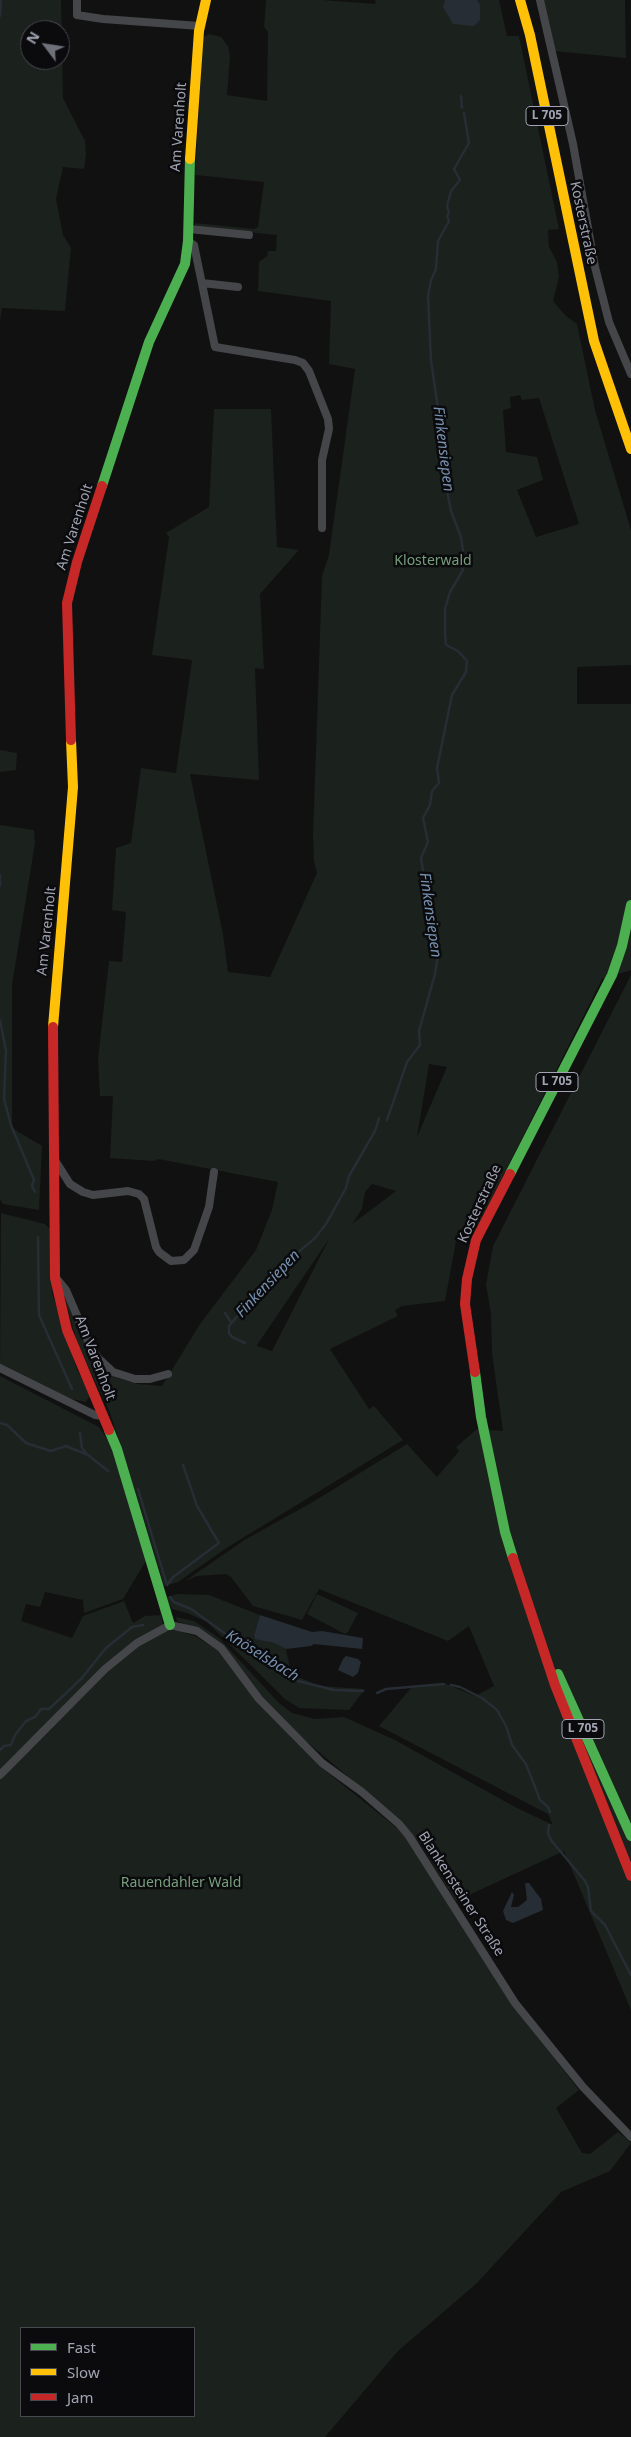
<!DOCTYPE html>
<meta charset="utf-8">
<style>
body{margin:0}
#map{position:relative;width:631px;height:2437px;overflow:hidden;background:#111;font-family:"Noto Sans",sans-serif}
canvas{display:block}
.legend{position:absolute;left:20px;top:2327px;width:175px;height:90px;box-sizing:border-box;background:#0b0b0d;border:1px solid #47494f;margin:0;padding:6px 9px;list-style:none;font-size:15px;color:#a1a5b3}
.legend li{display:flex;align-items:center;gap:10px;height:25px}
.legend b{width:25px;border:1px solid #47494f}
.north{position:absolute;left:20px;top:20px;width:50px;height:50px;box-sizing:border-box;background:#0b0b0d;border:1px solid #47494f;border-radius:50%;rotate:301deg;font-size:14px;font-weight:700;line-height:20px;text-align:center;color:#a1a5b3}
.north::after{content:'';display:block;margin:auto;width:18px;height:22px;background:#6f717a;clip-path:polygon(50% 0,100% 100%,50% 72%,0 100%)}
</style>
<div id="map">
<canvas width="631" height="2437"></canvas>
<ul class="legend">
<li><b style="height:6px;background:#4caf50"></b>Fast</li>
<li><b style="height:6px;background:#ffc107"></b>Slow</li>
<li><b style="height:6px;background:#c62828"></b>Jam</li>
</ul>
<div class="north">N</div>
</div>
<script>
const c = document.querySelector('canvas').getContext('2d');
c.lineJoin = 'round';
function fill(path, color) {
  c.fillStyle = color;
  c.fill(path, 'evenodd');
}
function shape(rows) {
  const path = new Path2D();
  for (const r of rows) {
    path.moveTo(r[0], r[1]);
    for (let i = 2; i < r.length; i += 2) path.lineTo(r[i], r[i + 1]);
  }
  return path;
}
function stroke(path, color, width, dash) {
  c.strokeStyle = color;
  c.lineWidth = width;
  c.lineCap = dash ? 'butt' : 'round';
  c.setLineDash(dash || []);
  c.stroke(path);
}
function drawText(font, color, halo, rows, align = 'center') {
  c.font = font + ' "Noto Sans",sans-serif';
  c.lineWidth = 5;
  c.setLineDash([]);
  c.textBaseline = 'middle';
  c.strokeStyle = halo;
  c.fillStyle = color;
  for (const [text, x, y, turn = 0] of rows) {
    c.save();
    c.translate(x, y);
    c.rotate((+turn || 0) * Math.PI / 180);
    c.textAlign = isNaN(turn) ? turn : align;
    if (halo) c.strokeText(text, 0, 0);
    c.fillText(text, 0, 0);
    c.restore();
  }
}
fill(shape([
 [0,0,61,0,63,98,85,141,86,155,84,169,63,167,56,199,63,235,71,248,65,311,2,308,0,321],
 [30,30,60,30,60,60,30,60],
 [266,0,322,0,376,4,375,0,499,0,507,36,519,36,559,229,548,230,549,247,557,262,559,277,553,301,565,315,577,324,595,410,631,530,631,665,577,667,577,704,631,704,631,970,602,979,472,1238,457,1236,445,1301,402,1306,395,1310,398,1316,330,1349,369,1409,374,1406,403,1440,228,1547,178,1582,164,1586,127,1464,109,1410,78,1346,65,1299,67,1300,97,1366,117,1378,138,1384,162,1386,200,1324,256,1250,272,1210,278,1182,158,1159,154,1161,110,1158,113,1096,100,1096,98,1059,109,961,122,962,126,912,112,910,116,848,131,843,141,768,176,773,192,660,152,655,169,537,166,533,209,507,214,409,271,409,277,547,299,550,260,594,264,669,255,668,259,780,190,774,223,934,228,972,270,977,317,873,314,861,313,836,322,576,329,555,355,369,329,364,331,301,258,291,259,262,267,256,268,251,276,251,277,235,195,227,195,223,254,229,258,227,264,182,195,175,203,37,209,34,221,37,228,46,230,56,227,95,267,101,268,32,264,27],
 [520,395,522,400,539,398,579,524,536,537,517,490,543,480,537,457,506,452,503,410,511,408,510,397],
 [429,1064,447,1067,417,1137],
 [372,1184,396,1191,352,1224,362,1209,365,1192],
 [329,1239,272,1351,257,1346,257,1345],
 [543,0,625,0,626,58,554,51],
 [0,750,17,753,16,770,0,772],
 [0,825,34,830,35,843,12,985,12,1128,42,1146,39,1210,3,1204,0,1199],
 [631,975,631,2010,564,1851,456,1901,421,1845,401,1821,288,1726,260,1696,223,1646,199,1630,177,1621,176,1617,194,1621,219,1638,279,1703,292,1713,315,1719,344,1717,395,1740,515,1807,553,1825,548,1814,379,1726,411,1688,446,1684,475,1696,494,1686,469,1626,448,1641,319,1589,302,1620,253,1606,231,1577,226,1574,197,1576,185,1581,246,1539,311,1503,407,1444,437,1477,459,1451,456,1447,477,1429,503,1431,492,1354,491,1313,486,1285,493,1246],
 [1,1213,45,1224,50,1229,52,1293,77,1370,91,1394,86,1402,66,1398,0,1365],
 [0,1376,99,1427,114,1449,147,1559,123,1599,84,1613,83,1600,45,1592,40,1607,26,1604,21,1621,72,1638,83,1616,124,1601,133,1623,145,1616,161,1615,164,1629,179,1631,195,1636,217,1650,257,1702,318,1765,397,1828,417,1850,512,2003,579,2090,556,2108,582,2153,590,2154,618,2132,631,2143,610,2171,561,2192,476,2284,398,2351,325,2437,0,2437],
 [21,2328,194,2328,194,2416,21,2416],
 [176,1594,209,1595,260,1615,254,1635,255,1638,274,1643,286,1649,293,1682,296,1676,320,1686,365,1689,349,1710,299,1708,285,1699,207,1622,187,1613,172,1609,166,1598],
 [317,1594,358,1613,348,1632,345,1634,307,1614]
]), '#1b211c');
fill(shape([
 [445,0,477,0,480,5,480,20,474,26,453,24,443,7],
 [260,1615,312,1632,322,1631,363,1638,362,1649,314,1644,311,1646,286,1649,274,1643,255,1639,254,1635],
 [346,1656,358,1659,361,1662,358,1673,353,1677,338,1670,343,1659],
 [525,1883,529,1883,541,1899,543,1910,513,1923,506,1920,503,1911,512,1892,514,1895,511,1907,518,1907,527,1900]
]), '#272d34');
stroke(shape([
 [0,16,1,0],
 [461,96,462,108],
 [0,875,0,886],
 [0,1020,6,1051,4,1099,11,1125,34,1180,32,1186,35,1192],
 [387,1120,407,1062,420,1045,419,1031,435,974,438,955,434,940,421,858,428,842,423,818,430,805,432,791,439,783,437,768,452,695,466,672,467,661,458,651,446,645,445,633,445,609,450,592,463,570,461,564,463,551,461,537,451,511,445,480,447,468,431,361,428,296,431,280,436,269,438,241,449,221,447,216,449,213,447,206,451,191,460,180,454,169,469,143,464,113],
 [38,1237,39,1315,72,1389],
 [225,1313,231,1322],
 [245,1343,232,1337,229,1333,229,1326,277,1270,315,1238,326,1224,346,1188,349,1176,375,1131,379,1118],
 [0,1423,7,1425,26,1443,51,1451,66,1446,88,1455,108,1471],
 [80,1433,82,1448,87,1454],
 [138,1489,167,1585],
 [167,1585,173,1577,219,1543,197,1506,183,1465],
 [170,1597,174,1602,191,1609,255,1655,271,1661,298,1681,334,1690,363,1691],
 [451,1685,460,1687,482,1698,497,1710,506,1726,512,1745,526,1764,540,1800,548,1807,550,1812],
 [377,1693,386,1689,444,1684],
 [0,1750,4,1746,11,1745,15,1735,26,1721,35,1717,41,1709,49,1709,81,1679,106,1648,132,1627,143,1625],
 [549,1825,548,1833,551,1840,585,1881,588,1887,591,1911,605,1925,631,1975]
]), '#272d34', 2.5);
stroke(shape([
 [77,0,77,15,103,19,200,26],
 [540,0,573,144,595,267,609,322,631,374],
 [189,229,249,235],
 [188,241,194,245,215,347,295,360,303,363,309,371,328,419,329,429,322,460,322,528],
 [202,283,238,287],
 [56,1162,70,1184,83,1192,93,1195,128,1191,139,1194,144,1199,156,1247,159,1252,171,1261,184,1260,194,1250,209,1207,214,1172],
 [57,1279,66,1290,88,1341,98,1358,113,1372,135,1379,150,1379,168,1374],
 [0,1368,95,1415,103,1416],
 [0,1775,105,1669,137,1643,170,1625,197,1631,221,1648,259,1699,322,1763,362,1792,399,1824,409,1836,515,2003,583,2087,631,2137]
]), '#45464a', 8);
stroke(shape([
 [102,486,149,342,185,264,188,241,190,159],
 [510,1174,612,975,622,946,631,905],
 [475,1372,481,1417,505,1532,513,1558],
 [109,1430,117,1449,170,1625],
 [558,1674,631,1836]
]), '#4caf50', 10);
stroke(shape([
 [520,0,530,35,594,341,631,449],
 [190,159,199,31,206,0],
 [53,1027,73,787,71,740]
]), '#ffc107', 10);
stroke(shape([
 [71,740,67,603,77,562,102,486],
 [53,1027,55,1278,67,1330,109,1430],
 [475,1372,465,1304,467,1279,476,1240,510,1174],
 [513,1558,555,1685,631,1876]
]), '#c62828', 10);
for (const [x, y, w] of [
 [547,116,42],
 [557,1082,42],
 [583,1729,42]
]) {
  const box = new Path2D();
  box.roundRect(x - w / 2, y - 9.5, w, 19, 4);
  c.fillStyle = '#0b0b0d';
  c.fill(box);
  stroke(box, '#a1a5b3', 1);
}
drawText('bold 12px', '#a1a5b3', null, [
 ["L 705",547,116],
 ["L 705",557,1082],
 ["L 705",583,1729]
]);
drawText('14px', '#a1a5b3', '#0b0b0d', [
 ["Am Varenholt",179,127,-86],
 ["Kosterstraße",583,223,78],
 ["Am Varenholt",75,527,-72],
 ["Am Varenholt",47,931,-84],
 ["Kosterstraße",480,1204,-65],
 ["Am Varenholt",95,1358,69],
 ["Blankensteiner Straße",461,1894,57]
]);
drawText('14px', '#779e7d', '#0b0b0d', [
 ["Klosterwald",433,561],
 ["Rauendahler Wald",181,1883]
]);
drawText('italic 15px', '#7690af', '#0b0b0d', [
 ["Finkensiepen",443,449,83],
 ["Finkensiepen",430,915,82],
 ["Finkensiepen",268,1284,-47],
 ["Knöselsbach",262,1656,32]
]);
</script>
